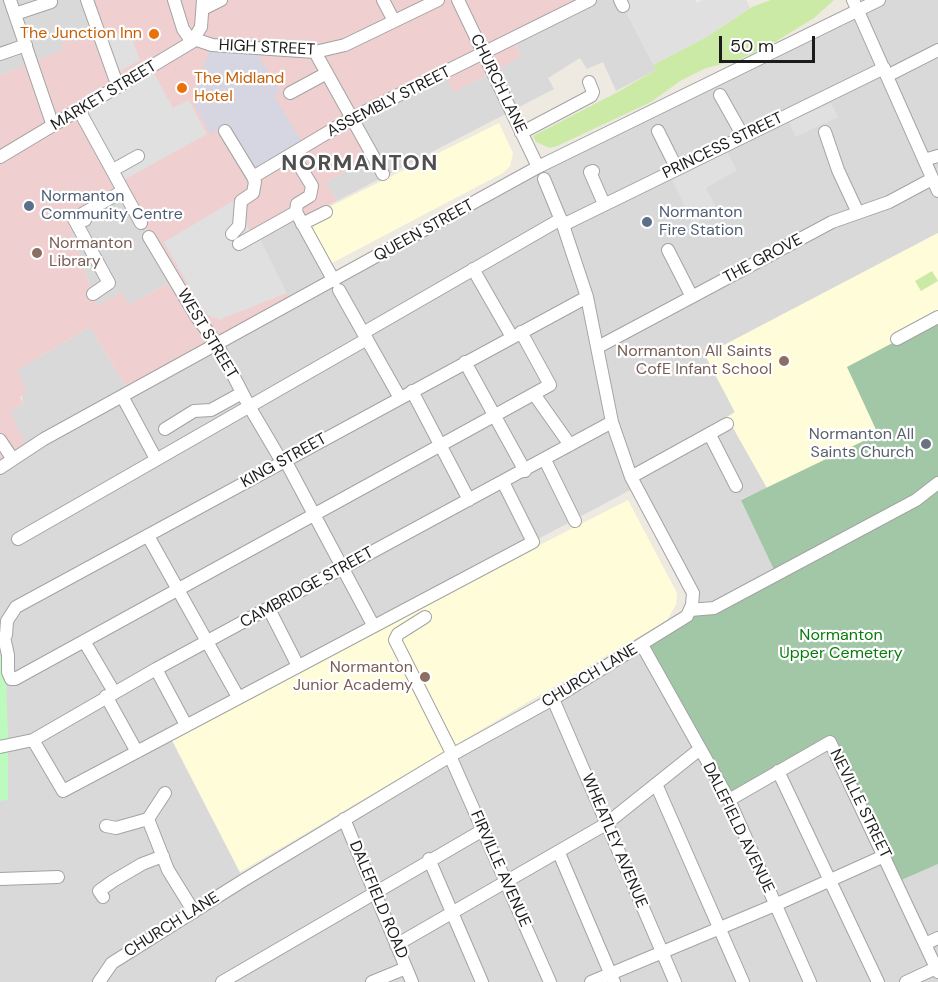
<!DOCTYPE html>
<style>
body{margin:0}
#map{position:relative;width:938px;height:982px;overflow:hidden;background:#eee9e1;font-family:"DM Sans",sans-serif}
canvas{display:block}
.scale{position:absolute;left:719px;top:36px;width:96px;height:27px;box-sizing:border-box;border:3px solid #1c1c1c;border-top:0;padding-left:8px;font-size:18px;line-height:21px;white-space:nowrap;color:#1c1c1c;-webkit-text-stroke:4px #fff;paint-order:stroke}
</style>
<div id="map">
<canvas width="938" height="982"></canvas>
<div class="scale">50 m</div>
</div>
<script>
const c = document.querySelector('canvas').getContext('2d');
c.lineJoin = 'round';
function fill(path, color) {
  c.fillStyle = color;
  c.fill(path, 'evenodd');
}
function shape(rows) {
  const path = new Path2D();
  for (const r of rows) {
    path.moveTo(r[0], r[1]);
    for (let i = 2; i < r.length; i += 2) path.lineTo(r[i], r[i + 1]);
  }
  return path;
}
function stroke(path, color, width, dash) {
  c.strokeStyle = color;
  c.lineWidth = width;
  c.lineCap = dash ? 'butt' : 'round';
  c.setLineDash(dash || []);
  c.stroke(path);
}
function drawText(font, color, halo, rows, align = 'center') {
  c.font = font + ' "DM Sans",sans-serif';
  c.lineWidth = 4.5;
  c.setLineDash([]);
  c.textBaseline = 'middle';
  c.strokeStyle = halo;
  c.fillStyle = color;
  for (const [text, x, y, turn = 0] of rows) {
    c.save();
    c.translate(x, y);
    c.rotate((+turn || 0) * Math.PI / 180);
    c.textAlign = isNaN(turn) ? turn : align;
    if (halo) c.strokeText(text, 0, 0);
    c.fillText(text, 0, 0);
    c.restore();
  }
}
fill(shape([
 [0,0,87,0,97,28,61,40,64,50,0,75],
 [590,0,620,0,656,70,616,91,603,62,587,69,580,58,548,78,554,89,337,201,326,182,373,156,352,118,444,73,454,92,521,57,513,39],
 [879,0,938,0,938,233,705,355,735,413,727,417,767,488,741,499,776,574,714,608,692,605,636,487,169,735,243,879,642,645,830,742,897,882,938,864,938,982,0,982,0,467,10,412,23,403,17,370,90,327,129,392,260,239,299,219,334,280,538,167],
 [123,191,174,280,129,305,97,306,68,221]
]), '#dad9d9');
fill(shape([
 [87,0,590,0,513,40,521,57,454,92,444,74,352,118,373,156,326,182,337,201,260,239,291,303,129,392,90,327,17,370,27,392,20,397,23,403,10,412,28,448,0,467,0,75,63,50,61,40,97,29],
 [123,191,174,280,129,305,122,292,97,306,68,221]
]), '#f0cfd0');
fill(shape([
 [499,123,513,153,510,166,503,173,332,263,305,219],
 [938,233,938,319,847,367,879,434,767,488,727,417,735,412,705,355],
 [628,500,677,593,676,605,667,620,240,872,169,734]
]), '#fffdd9');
fill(shape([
 [771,0,834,0,814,18,770,45,738,60,706,68,680,81,651,102,557,146,550,148,536,142,533,136,616,93,656,70,653,65,708,36,752,7],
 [932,271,938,281,921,291,915,281]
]), '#caeaa5');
fill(shape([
 [938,319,938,864,897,882,830,743,729,800,642,645,687,616,714,608,776,574,741,500,878,434,847,367]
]), '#a2c7a6');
fill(shape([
 [0,655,3,655,6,682,8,735,8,800,0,801]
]), '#bcfabe');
fill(shape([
 [628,0,695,0,697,3,703,0,746,0,750,8,708,36,653,65,625,9,631,5],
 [122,32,123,35,130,33,140,60,119,72,107,37],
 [151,68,173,108,189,100,207,134,120,182,79,110],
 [831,103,838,117,795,137,789,122],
 [727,152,737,170,706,188,718,211,693,224,672,180],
 [238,198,241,212,255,241,260,239,287,293,219,320,208,315,196,299,164,242]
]), '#e0e0e0');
fill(shape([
 [212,45,260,47,258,55,280,92,274,96,305,147,247,179,217,130,211,134,194,104,203,98,196,86]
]), '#d6d6e3');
const minor = shape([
 [10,0,53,126],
 [87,0,118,87],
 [174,0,183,29,192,42],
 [383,0,394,21],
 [458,0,538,167],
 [620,0,623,6],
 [853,0,938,191],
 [203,9,221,0],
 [15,14,51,2],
 [194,39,212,45,315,52,345,45,438,0],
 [315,52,383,174],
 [0,54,26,45],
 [887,76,938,50],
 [290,93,327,73],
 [720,95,743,136],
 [79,110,141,223],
 [225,131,253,177,352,118,590,0],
 [658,131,677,169],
 [825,132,838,170,858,213],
 [521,133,591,96,593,92,589,82],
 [293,155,312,186,310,196,297,204,296,212],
 [0,157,192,42,201,27,203,0],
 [924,160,938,156],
 [113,170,138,156],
 [593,171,590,172,604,204],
 [82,214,74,219,109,283,93,294],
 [85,220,82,214,123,191],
 [302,224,326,212],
 [563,225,884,68],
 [232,234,239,226,241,201,253,193,255,182,253,177],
 [149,237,196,316,217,344,249,406,282,462],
 [239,244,296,212,334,281],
 [668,250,692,297],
 [473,269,512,337],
 [339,290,400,398],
 [363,333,561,219],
 [897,339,938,317],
 [598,347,832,222,889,202,932,179],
 [465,362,525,471],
 [412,391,469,500],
 [534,394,570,445],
 [122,396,156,459],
 [165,429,194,411,211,410,242,393],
 [707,436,711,437,736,486],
 [0,440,12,458],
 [285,460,373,625],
 [545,460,575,521],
 [0,468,44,439,538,167,879,0],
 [631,477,727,424],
 [148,536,238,697],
 [18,539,367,339],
 [269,609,298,666],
 [690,610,714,608,916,500,938,483],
 [425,617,398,634,395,640,453,755],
 [4,637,8,655,8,672,11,679,15,679,550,385,521,332],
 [0,640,6,635,7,621,16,607,587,297],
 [84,641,114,692],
 [642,645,729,800,810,982],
 [156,669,186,725],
 [106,696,137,752],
 [553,699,675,982],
 [33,740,63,791,533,542,503,482],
 [0,747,33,740,156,669,612,422],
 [450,756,550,982],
 [778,771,878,982],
 [656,784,743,982],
 [165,793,148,819,168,870,194,912],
 [729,800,830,742,938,972],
 [344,819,412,982],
 [106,826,116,828,148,819],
 [559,853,614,982],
 [429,859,482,982],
 [0,879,58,877],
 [103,897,99,891,113,881,142,864,163,856],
 [925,944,938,938],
 [396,945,606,824,700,749],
 [99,982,112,963,244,880,450,756,553,699,687,616,692,605,693,593,631,477,612,422,587,297,563,225,544,179],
 [222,982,483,830],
 [372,982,406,968],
 [591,982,775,905,884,856],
 [906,982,936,968]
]);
stroke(minor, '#a3a3a3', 14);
stroke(minor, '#fff', 12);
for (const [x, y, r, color] of [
 [154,34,6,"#e8710a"],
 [182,88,6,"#e8710a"],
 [29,206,6,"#5c6f8a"],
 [647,222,6,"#5c6f8a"],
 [37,253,6,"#8d6e63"],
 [784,361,6,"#8d6e63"],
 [926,444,6,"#6b7280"],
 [425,677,6,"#8d6e63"]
]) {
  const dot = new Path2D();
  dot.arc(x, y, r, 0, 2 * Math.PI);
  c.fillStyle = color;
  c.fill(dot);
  stroke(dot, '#fff', 2);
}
drawText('16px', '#c56008', '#fff', [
 ["The Junction Inn",142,34],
 ["The Midland",194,79,"left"],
 ["Hotel",194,97,"left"]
], 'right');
drawText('16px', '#1c1c1c', '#fff', [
 ["HIGH STREET",267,48,3],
 ["CHURCH LANE",498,84,64],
 ["MARKET STREET",104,96,-31],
 ["ASSEMBLY STREET",389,102,-27],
 ["PRINCESS STREET",723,146,-26],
 ["QUEEN STREET",424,231,-29],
 ["THE GROVE",763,259,-28],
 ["WEST STREET",207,334,59],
 ["KING STREET",284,461,-29],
 ["CAMBRIDGE STREET",307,588,-29],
 ["CHURCH LANE",590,676,-31],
 ["NEVILLE STREET",860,804,64],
 ["DALEFIELD AVENUE",738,828,64],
 ["WHEATLEY AVENUE",614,841,67],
 ["FIRVILLE AVENUE",500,869,66],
 ["DALEFIELD ROAD",378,900,67],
 ["CHURCH LANE",172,925,-32]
]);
drawText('16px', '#4e5e75', '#fff', [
 ["Normanton",41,197],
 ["Community Centre",41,215],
 ["Normanton",659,213],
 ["Fire Station",659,231]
], 'left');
drawText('16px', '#785e54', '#fff', [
 ["Normanton",49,244,"left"],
 ["Library",49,262,"left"],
 ["Normanton All Saints",772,352],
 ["CofE Infant School",772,370],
 ["Normanton",413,668],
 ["Junior Academy",413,686]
], 'right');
drawText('16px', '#5b616d', '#fff', [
 ["Normanton All",914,435],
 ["Saints Church",914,453]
], 'right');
drawText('16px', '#097b0d', '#fff', [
 ["Normanton",841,636],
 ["Upper Cemetery",841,654]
]);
c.letterSpacing = '1.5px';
drawText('bold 22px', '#4f4f4f', '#fff', [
 ["NORMANTON",360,164]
]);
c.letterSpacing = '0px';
</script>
